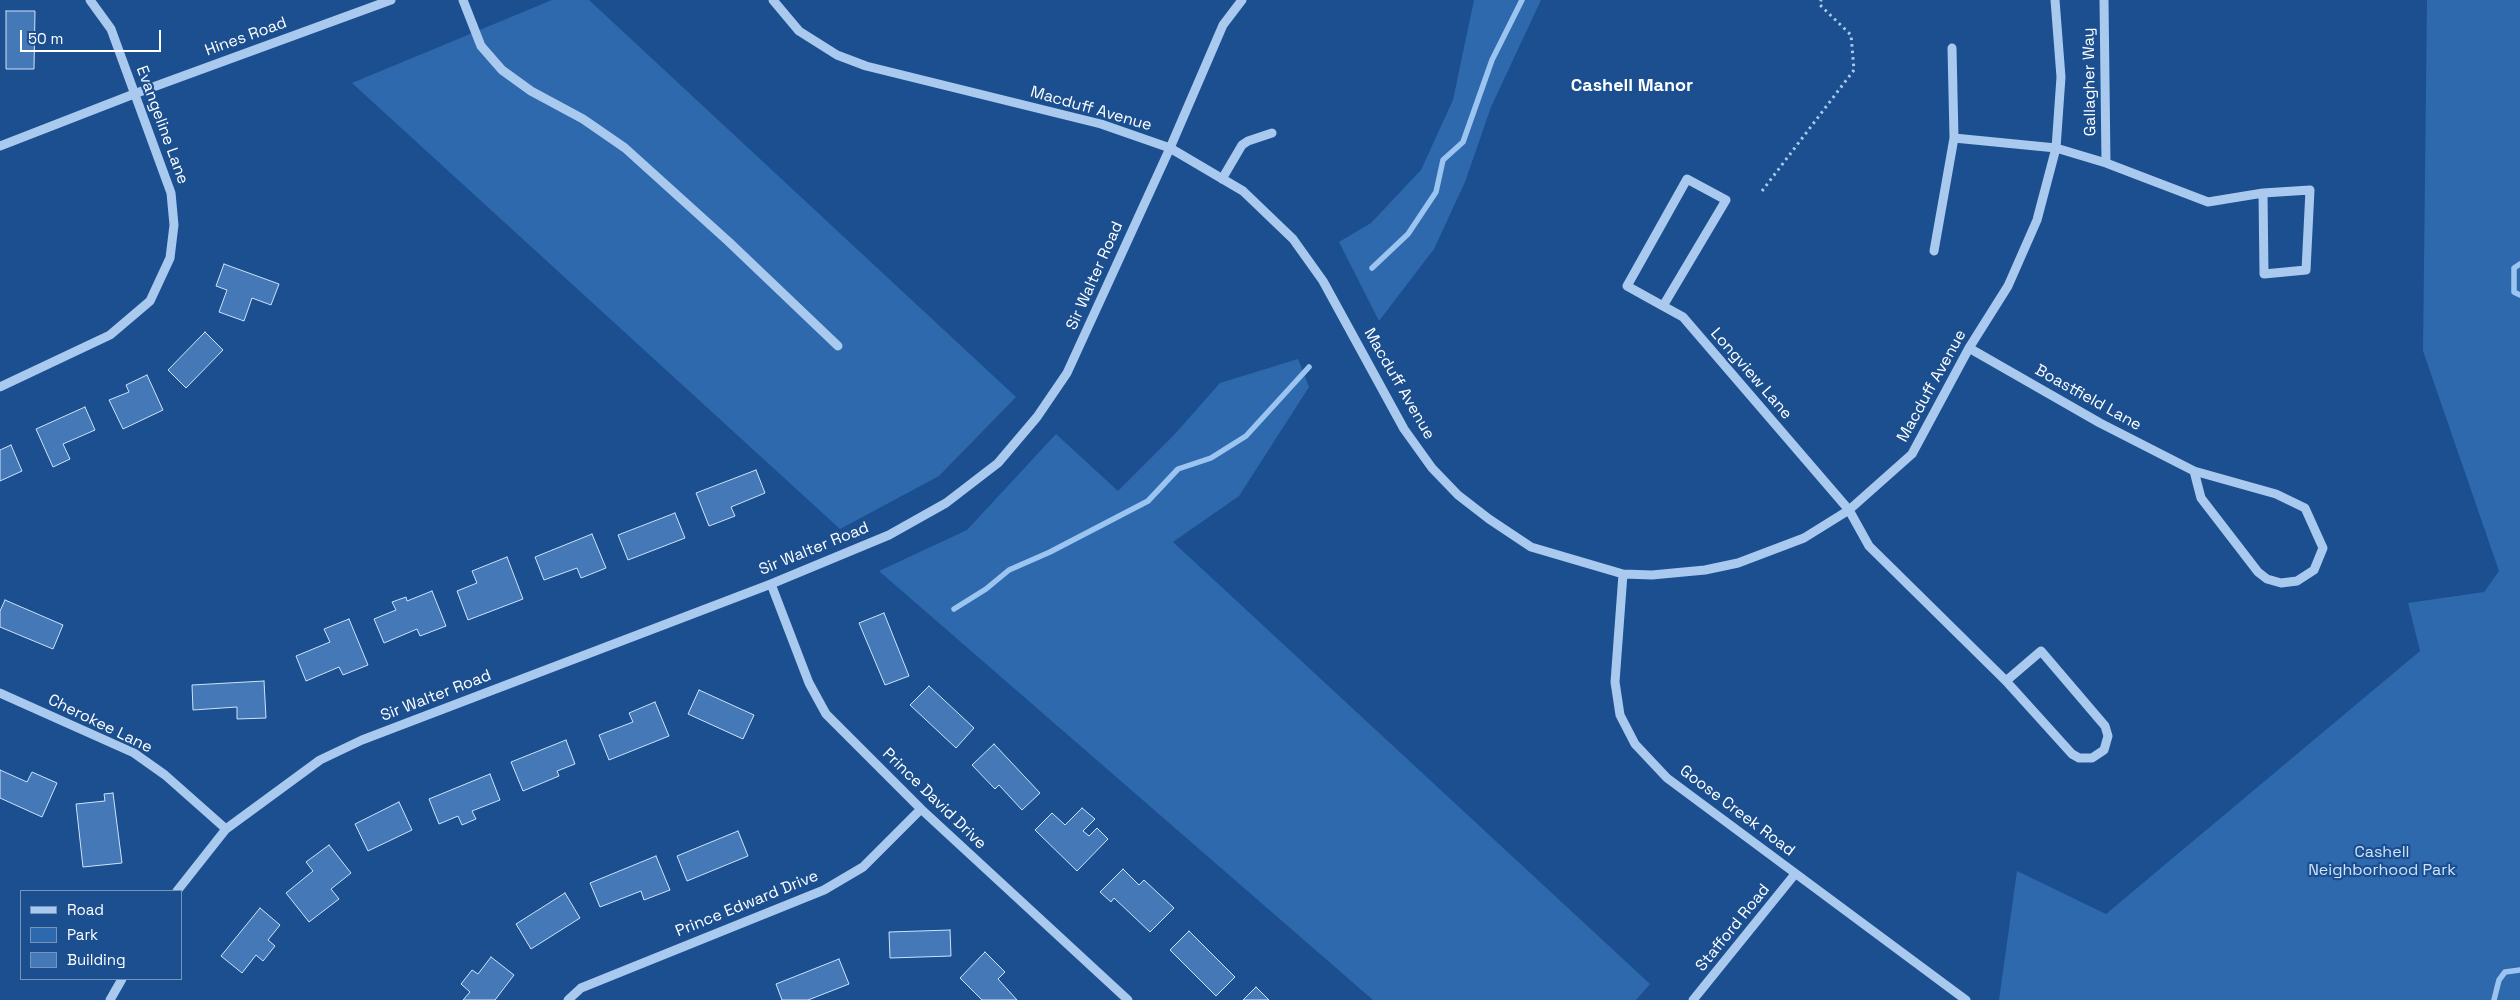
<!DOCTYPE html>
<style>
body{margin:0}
#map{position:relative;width:2520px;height:1000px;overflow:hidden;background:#1b4f8f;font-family:"Space Grotesk",sans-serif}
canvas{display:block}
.legend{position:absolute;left:20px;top:890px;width:162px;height:90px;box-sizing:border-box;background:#1b4f8f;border:1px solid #7695bc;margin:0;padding:6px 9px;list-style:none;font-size:15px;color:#fff}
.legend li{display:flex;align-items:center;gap:10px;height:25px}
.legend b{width:25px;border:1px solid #7695bc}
.scale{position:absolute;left:20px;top:30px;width:141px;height:22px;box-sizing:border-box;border:2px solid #fff;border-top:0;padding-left:6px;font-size:15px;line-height:18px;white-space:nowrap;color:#fff;-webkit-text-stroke:4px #1b4f8f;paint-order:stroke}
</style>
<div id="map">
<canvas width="2520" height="1000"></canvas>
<ul class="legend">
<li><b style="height:6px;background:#a9c9ee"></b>Road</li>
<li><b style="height:14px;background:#2e69ad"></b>Park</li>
<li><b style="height:14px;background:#4478b7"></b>Building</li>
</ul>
<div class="scale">50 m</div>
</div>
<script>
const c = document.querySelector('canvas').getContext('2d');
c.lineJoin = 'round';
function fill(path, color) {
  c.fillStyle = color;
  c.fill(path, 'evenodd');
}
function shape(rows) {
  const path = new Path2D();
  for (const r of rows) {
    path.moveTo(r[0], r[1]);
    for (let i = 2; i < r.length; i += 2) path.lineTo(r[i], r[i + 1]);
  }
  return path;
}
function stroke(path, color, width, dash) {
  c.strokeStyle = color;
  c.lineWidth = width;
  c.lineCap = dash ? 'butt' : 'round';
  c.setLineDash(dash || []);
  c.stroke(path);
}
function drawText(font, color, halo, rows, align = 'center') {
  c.font = font + ' "Space Grotesk",sans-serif';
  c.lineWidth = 4.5;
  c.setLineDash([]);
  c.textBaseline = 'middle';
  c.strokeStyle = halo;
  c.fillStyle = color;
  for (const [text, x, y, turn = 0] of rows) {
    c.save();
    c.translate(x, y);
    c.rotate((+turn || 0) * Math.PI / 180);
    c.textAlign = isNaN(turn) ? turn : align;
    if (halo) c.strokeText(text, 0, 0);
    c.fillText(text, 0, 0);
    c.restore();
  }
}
fill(shape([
 [552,0,589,0,1016,397,939,476,840,529,352,83],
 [1474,0,1541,0,1491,107,1465,182,1434,249,1379,321,1339,242,1371,223,1421,170,1453,100],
 [2427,0,2520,0,2520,1000,1999,1000,2017,871,2106,914,2420,651,2408,603,2484,592,2499,571,2423,351],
 [1298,359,1309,387,1239,496,1173,542,1650,984,1636,1000,1373,1000,879,571,967,530,1056,434,1118,491,1175,434,1220,383]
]), '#2e69ad');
stroke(shape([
 [2520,264,2514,268,2514,292,2520,295],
 [1372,268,1408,234,1436,192,1443,160,1463,142,1492,60,1522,0],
 [954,609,986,589,1009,570,1050,552,1148,501,1178,469,1211,458,1246,436,1309,367],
 [2494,1000,2499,980,2505,972,2520,970]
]), '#9cc4f0', 5.5);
const building = shape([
 [6,11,35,11,34,69,6,69,6,11],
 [224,264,279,284,271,305,252,298,244,321,219,312,227,290,216,286,224,264],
 [205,332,223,350,186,388,168,370,205,332],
 [147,375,163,410,123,429,109,400,129,392,126,385,147,375],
 [85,407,95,430,63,444,70,459,53,467,36,429,85,407],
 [11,445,22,471,0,481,0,450,11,445],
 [756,470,765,493,731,507,735,516,709,526,696,493,756,470],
 [675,513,685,538,628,560,618,535,675,513],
 [592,534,606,568,581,578,577,568,544,580,535,557,592,534],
 [507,557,523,599,468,620,457,591,477,583,472,571,507,557],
 [432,591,446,626,420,636,417,629,384,643,374,619,396,610,392,602,406,597,407,601,432,591],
 [5,600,63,625,53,649,0,627,0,611,5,600],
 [884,613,909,676,885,685,859,623,884,613],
 [349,619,368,665,343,675,339,667,306,681,296,656,330,642,324,629,349,619],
 [264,681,266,718,237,719,237,707,193,710,192,685,264,681],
 [929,686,974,728,956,748,910,705,929,686],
 [699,690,754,715,743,739,688,714,699,690],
 [655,702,669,736,609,760,599,735,633,722,629,713,655,702],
 [566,740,575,764,557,771,559,776,523,791,511,762,566,740],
 [994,744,1040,793,1022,810,999,785,995,789,972,765,994,744],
 [0,770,27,782,32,772,57,783,42,817,0,798,0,770],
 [490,774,500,800,472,811,476,819,462,825,458,816,439,824,429,799,490,774],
 [113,793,122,863,83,867,76,804,105,801,104,794,113,793],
 [399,802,412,830,368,851,355,824,399,802],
 [1082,808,1095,819,1083,831,1089,836,1097,828,1108,839,1077,871,1035,830,1052,813,1065,825,1082,808],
 [738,831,748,856,687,881,677,856,738,831],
 [329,845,351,873,331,889,339,899,309,922,286,893,313,871,306,862,329,845],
 [656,856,670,890,644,900,641,891,600,907,590,883,656,856],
 [1123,869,1139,885,1144,880,1174,908,1150,932,1114,898,1111,902,1100,892,1123,869],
 [565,893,580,918,531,949,516,924,565,893],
 [260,908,280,925,268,940,275,946,263,961,256,955,242,973,221,956,260,908],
 [950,930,951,956,890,958,889,932,950,930],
 [1189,931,1235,977,1216,996,1170,950,1189,931],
 [985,952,1005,972,998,979,1017,1000,982,1000,960,978,985,952],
 [491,957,514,975,495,1000,463,1000,470,992,461,984,472,970,478,974,491,957],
 [839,959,849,984,808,1000,782,1000,776,984,839,959],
 [1256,987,1269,1000,1243,1000,1256,987]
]);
fill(building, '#4478b7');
stroke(building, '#cfe3fa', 1);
stroke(shape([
 [1762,191,1854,70,1851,35,1820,5,1821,0]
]), '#a9c9ee', 3, [2.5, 4]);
stroke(shape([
 [463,0,481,46,502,70,531,91,583,119,625,148,729,242,838,346],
 [773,0,799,31,837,55,866,66,1101,124,1170,148,1243,191,1293,239,1323,281,1404,429,1432,468,1458,495,1489,519,1531,547,1623,574,1652,575,1705,570,1738,563,1804,538,1849,510,1912,454,1969,348,2008,286,2037,220,2056,148,2061,77,2055,0],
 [2104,0,2106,163],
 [1952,48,1954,138],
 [0,146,134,94,391,0],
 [1222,179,1242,145,1248,141,1272,133],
 [1934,251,1954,138,2056,148,2106,163,2208,202,2263,193,2310,190,2306,270,2264,274,2263,193],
 [1663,306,1627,286,1687,179,1726,200,1663,306,1683,317,1849,510,1869,546,2002,677,2006,681,2072,754,2079,758,2092,758,2104,750,2108,736,2105,726,2041,651,2006,681],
 [1969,348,2100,423,2194,471,2276,494,2305,508,2323,548,2314,570,2297,581,2281,583,2267,579,2258,572,2201,498,2194,471],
 [0,387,110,335,150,301,170,258,174,225,171,193,111,29,90,0],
 [1623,574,1615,682,1620,715,1635,744,1667,778,1966,1000],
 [771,584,809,683,826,714,921,809,1128,1000],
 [0,693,134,753,165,775,226,829],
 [177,891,226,829,320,760,362,740,771,584,889,535,946,503,998,463,1037,417,1067,373,1170,148,1223,25,1242,0],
 [110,1000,122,979],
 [568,1000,581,988,824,890,863,867,921,809],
 [1693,1000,1795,874]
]), '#a9c9ee', 9);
drawText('16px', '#fff', '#1b4f8f', [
 ["Hines Road",246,37,-20],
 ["Gallagher Way",2090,82,-91],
 ["Macduff Avenue",1091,109,16],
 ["Evangeline Lane",162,125,70],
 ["Sir Walter Road",1095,276,-66],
 ["Longview Lane",1751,374,49],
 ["Macduff Avenue",1399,384,60],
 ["Macduff Avenue",1932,386,-61],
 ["Boastfield Lane",2088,398,29],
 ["Sir Walter Road",814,549,-22],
 ["Sir Walter Road",436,696,-21],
 ["Cherokee Lane",100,724,26],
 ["Prince David Drive",934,799,44],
 ["Goose Creek Road",1737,811,37],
 ["Prince Edward Drive",747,904,-22],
 ["Stafford Road",1733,928,-51]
]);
drawText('16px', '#cfe3fa', '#1b4f8f', [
 ["Cashell",2382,853],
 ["Neighborhood Park",2382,871]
]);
drawText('bold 18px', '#fff', '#1b4f8f', [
 ["Cashell Manor",1632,86]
]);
</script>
